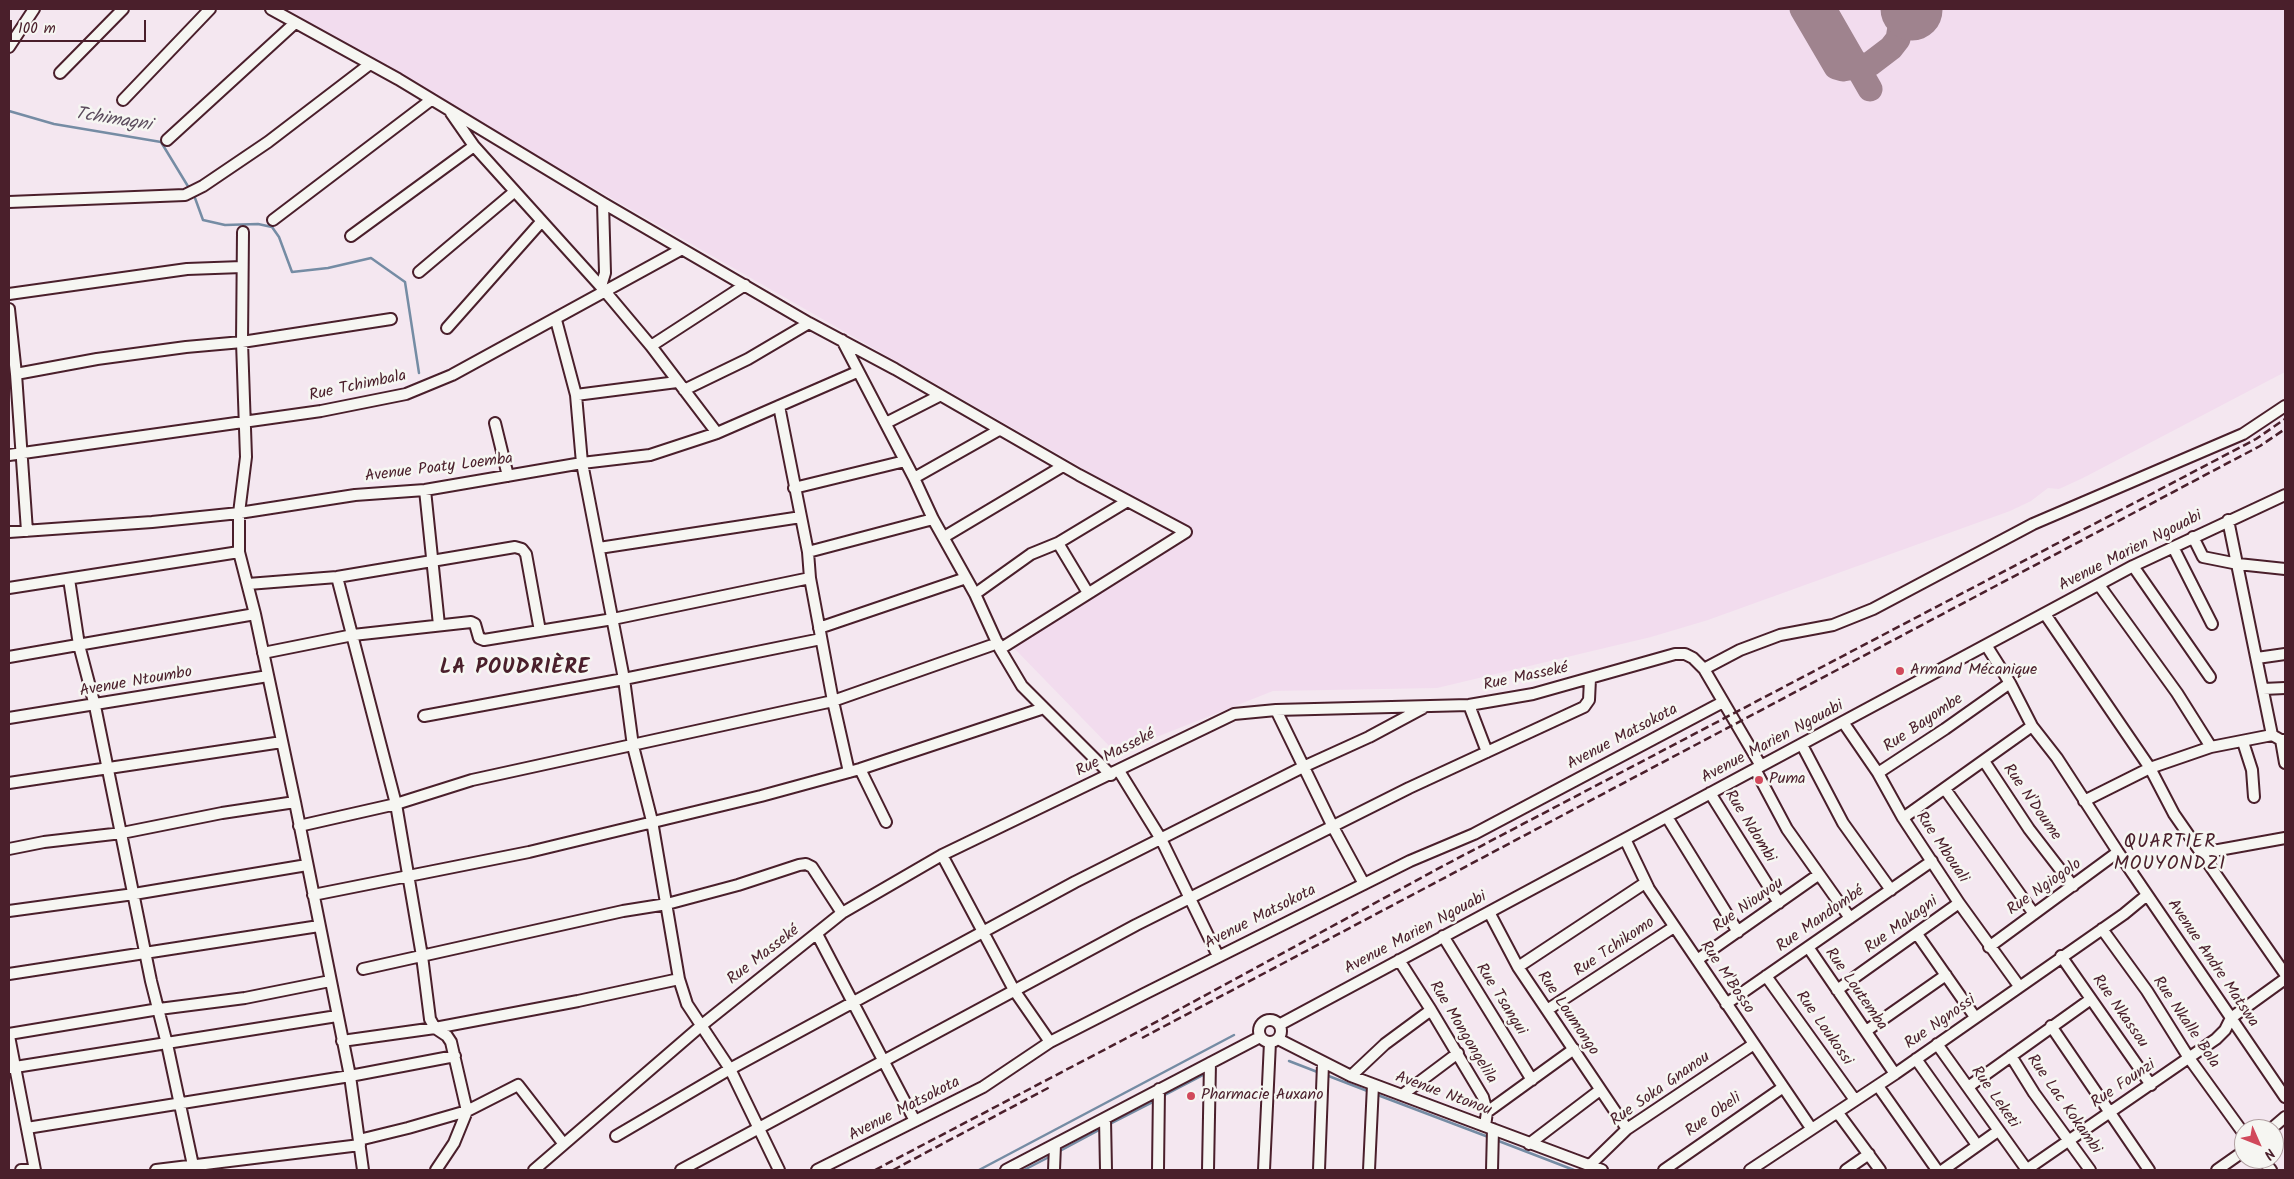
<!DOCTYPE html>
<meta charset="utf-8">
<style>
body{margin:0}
#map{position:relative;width:2294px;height:1179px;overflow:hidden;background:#f4e7f0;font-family:Kalam,sans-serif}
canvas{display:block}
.frame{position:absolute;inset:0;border:10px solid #4a1f2b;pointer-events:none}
.north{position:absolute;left:2234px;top:1119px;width:50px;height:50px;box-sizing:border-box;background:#f6f6f2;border:1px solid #b1a0a2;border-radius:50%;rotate:134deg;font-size:14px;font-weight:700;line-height:20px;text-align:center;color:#4a1f2b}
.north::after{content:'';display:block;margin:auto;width:18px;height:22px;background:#d1495b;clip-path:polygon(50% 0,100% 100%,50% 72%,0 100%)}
.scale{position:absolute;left:10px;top:20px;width:136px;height:22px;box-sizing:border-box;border:2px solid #4a1f2b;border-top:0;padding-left:6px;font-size:15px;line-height:18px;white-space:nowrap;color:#4a1f2b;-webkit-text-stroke:4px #f6f6f2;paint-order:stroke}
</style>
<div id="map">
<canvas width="2294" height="1179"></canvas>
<div class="frame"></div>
<div class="north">N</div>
<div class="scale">100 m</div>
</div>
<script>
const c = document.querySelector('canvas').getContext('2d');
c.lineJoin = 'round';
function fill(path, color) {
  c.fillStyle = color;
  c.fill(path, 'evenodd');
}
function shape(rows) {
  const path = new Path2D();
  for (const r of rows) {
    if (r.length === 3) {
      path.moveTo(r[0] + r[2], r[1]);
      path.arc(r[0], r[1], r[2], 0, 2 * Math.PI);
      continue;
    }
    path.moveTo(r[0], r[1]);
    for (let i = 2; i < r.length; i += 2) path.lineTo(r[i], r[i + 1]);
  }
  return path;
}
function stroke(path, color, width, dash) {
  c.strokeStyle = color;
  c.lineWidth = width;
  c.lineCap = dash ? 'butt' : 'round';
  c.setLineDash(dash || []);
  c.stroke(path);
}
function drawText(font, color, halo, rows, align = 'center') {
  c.font = font + ' Kalam,sans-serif';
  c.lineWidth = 5;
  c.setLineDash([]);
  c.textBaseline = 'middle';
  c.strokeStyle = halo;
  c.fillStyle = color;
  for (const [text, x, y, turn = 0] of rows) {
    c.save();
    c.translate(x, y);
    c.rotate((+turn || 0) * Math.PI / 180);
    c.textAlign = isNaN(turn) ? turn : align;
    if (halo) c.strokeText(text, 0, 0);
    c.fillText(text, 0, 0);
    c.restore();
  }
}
fill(shape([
 [281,9,2285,9,2285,372,2083,478,2059,489,2048,488,2031,501,2010,511,1708,620,1651,637,1437,688,1273,691,1116,753,1010,644,1190,533,1072,462]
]), '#f2dcee');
stroke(shape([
 [9,111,54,124,161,142,189,188],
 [195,198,203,220,225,225,258,224,272,227,279,237,292,272,328,268,371,258,405,282,419,373],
 [1289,1061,1320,1073],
 [1326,1075,1370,1092],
 [1375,1094,1491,1138],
 [1161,1097,1207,1073],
 [1108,1125,1157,1100],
 [1496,1140,1574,1170],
 [1058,1152,1101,1129],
 [979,1170,1234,1035],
 [1024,1170,1051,1156]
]), '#758ca4', 2.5);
stroke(shape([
 [1802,9,1836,67,1843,69,1870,64,1891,48,1898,39,1903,9],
 [1824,9,1870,89]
]), '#9f838e', 25);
stroke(shape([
 [1911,9,1912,10]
]), '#9f838e', 61);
const minor = shape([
 [271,9,398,79,603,203,809,323,895,369,1079,475,1186,532,1000,649],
 [9,47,34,9],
 [60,73,123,9],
 [123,100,210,9],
 [451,113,474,146,604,290,651,346,717,433],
 [167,140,295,23],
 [9,202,185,195,203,186,268,142,370,64],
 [273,220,431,100],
 [243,232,242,342,246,457,239,513,239,552,255,614,295,802,350,1076,363,1170],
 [351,236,474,146],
 [419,272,514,192],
 [601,286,605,273,603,203],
 [9,294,187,269,242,267],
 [9,309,16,374,27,531],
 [556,320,576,395,582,463,624,679,633,746,652,821,679,979,687,1004,730,1069,779,1170],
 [447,328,541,222],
 [842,340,914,478,933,519,975,594,1000,649,1022,686,1111,775],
 [651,346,745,285],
 [16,374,97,359,186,347,242,342,391,319],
 [684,390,748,359,809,323],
 [576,395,677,382],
 [779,406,808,552,810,578,833,701,849,772],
 [495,423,508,476],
 [886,423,939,396],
 [9,455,321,411,406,394,452,375,682,249],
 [914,478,999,430],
 [794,488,905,461],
 [425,490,439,625],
 [2228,520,2272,735],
 [9,532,152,522,239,513,355,495,425,490,582,463,650,455,717,433,857,372],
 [944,537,1063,466],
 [2193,537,2203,557,2238,564,2285,569],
 [1058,543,1088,593],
 [2173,547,2212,624],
 [599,548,801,517],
 [808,552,933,519],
 [2133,566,2210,677],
 [337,577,396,804,422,956,430,1019,435,1028,447,1036,451,1042,467,1111,454,1143,436,1170],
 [69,579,79,645,95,706,151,981,167,1044,194,1170],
 [248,584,337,577,515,547,522,549,526,554,540,631],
 [2099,585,2177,693,2211,747],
 [9,588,239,552],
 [975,594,1031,554,1058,543,1126,502],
 [2045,614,2150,768,2174,814,2285,974],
 [819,628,966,578],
 [1986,645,2010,683,2032,726,2057,758,2118,852,2285,1097],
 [263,653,353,635,471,622,475,624,479,638,484,640,613,619,810,578],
 [9,657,255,614],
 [2257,658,2285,654],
 [1704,669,1740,650,1780,635,1833,625,1873,609,2033,524,2243,434,2285,406],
 [2263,689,2285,688],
 [1469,705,1487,752],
 [1276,710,1333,827,1364,884],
 [424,716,624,679,821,639],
 [9,718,268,676],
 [1843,722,1878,773,1903,818,1959,903,2019,986],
 [2281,740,2285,763],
 [2243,742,2252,770,2254,797],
 [1802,745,1843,823,1891,890],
 [1984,761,2029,829,2073,886],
 [860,769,886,822],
 [1755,769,1787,829,1850,918],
 [1119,771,1161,839,1218,956],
 [1878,773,1945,729,2010,683],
 [9,783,282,742],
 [1945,789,2034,914],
 [1710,793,1779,903],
 [2084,801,2150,768,2211,747,2272,735,2281,740,2285,740],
 [1667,817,1738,932],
 [1903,818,2032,726],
 [299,826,396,804,472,780,833,701,998,643],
 [1625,839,1649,889,1811,1128],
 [9,849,44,842,122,833,222,813,295,802],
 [2202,853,2285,838],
 [942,855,1014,990,1050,1042],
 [313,895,529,852,761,796,860,769,1044,708],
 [9,911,134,894,307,865],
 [1489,912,1518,967,1627,1129],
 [2102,929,2147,991,2189,1058,2244,1134],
 [817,934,915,1121],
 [1917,934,1975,1017],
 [1443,936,1532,1080],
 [1808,947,1895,1074],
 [1989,947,2118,852],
 [2061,956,2151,1085],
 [1399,960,1431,1010,1483,1097,1487,1112,1485,1126],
 [1697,960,1818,875],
 [1518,967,1645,883],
 [363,969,623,911,667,904,738,885,799,865,806,864,812,867,842,913],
 [9,974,319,926],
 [1766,976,1855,1100],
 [1837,990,1959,903],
 [1726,1004,1932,861],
 [1547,1010,1674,927],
 [1270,1031,11],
 [1279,1025,2133,566,2285,495],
 [2051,1026,2149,1170],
 [1866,1031,1946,975],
 [9,1034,159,1009,245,998,330,981],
 [9,1036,35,1170],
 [1278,1039,1351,1076,1602,1170],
 [342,1041,435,1028,578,1001,679,979],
 [1937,1044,2027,1170],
 [2011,1056,2034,1093,2090,1170],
 [1916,1059,1977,1145],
 [9,1068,337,1016],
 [1351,1076,1385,1044,1431,1010],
 [1878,1086,1937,1170],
 [1968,1087,2091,999],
 [1402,1095,1458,1053],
 [1487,1112,1574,1049],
 [1838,1113,1880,1170],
 [1105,1119,1106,1170],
 [27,1128,350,1076,455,1056],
 [2271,1129,2285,1117],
 [616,1136,730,1069,1075,882,1303,767,1369,737,1423,708],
 [359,1140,408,1128,467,1111,518,1085,563,1143],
 [1529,1144,1600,1090],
 [2262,1159,2271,1170],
 [1590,1165,1627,1129,1754,1044],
 [21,1170,35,1170],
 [156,1170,360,1145],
 [534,1170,702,1025,842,913,942,855,1234,714,1276,710,1469,705,1533,694,1675,654,1685,654,1693,658,1704,669,1761,766],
 [681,1170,1136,925,1409,788,1584,707,1589,700,1590,679],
 [817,1170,983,1087,1050,1042,1144,994,1410,861,1474,834,1723,702],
 [1006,1170,1260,1037],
 [1054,1170,1055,1145],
 [1158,1170,1159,1089],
 [1208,1170,1210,1063],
 [1264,1170,1270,1042],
 [1319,1170,1323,1064],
 [1369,1170,1373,1085],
 [1492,1170,1493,1129],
 [1664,1170,1782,1088],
 [1750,1170,1895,1074,2124,914,2147,895],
 [1846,1170,1869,1154],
 [1943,1170,1998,1131],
 [2026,1170,2216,1039,2225,1030,2231,1018,2285,979],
 [2217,1170,2244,1151]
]);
stroke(minor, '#4a1f2b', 14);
stroke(minor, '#f6f6f2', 10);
stroke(shape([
 [1142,1038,2260,446,2285,429],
 [875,1170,1123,1040,1443,866,2256,439,2285,419],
 [893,1170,1050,1087]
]), '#4a1f2b', 2.5, [8, 4]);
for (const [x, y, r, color] of [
 [1900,671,5,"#d1495b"],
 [1759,780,5,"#d1495b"],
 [1191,1096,5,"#d1495b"]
]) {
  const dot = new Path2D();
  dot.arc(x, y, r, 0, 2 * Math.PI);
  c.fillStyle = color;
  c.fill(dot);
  stroke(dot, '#f6f6f2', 2);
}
drawText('16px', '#4a1f2b', '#f6f6f2', [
 ["Rue Tchimbala",358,387,-12],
 ["Avenue Poaty Loemba",439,469,-7],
 ["Avenue Marien Ngouabi",2131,552,-27],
 ["Rue Masseké",1526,678,-12],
 ["Avenue Ntoumbo",136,683,-10],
 ["Rue Bayombe",1924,724,-34],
 ["Avenue Matsokota",1623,738,-28],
 ["Avenue Marien Ngouabi",1773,743,-28],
 ["Rue Masseké",1116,754,-27],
 ["Rue N'Doume",2031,803,55],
 ["Rue Ndombi",1749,827,58],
 ["Rue Mbouali",1941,848,56],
 ["Rue Ngiogolo",2045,888,-35],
 ["Rue Niouvou",1749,906,-35],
 ["Avenue Matsokota",1261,918,-27],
 ["Rue Mandombé",1821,920,-35],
 ["Rue Makagni",1902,926,-36],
 ["Avenue Marien Ngouabi",1416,934,-28],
 ["Rue Tchikomo",1615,948,-34],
 ["Rue Masseké",764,956,-38],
 ["Avenue Andre Matswa",2212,964,56],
 ["Rue M'Bosso",1726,978,56],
 ["Rue Loutemba",1855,990,55],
 ["Rue Tsangui",1500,1000,58],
 ["Rue Nkassou",2119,1012,55],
 ["Rue Loumongo",1567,1014,56],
 ["Rue Ngnossi",1941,1023,-35],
 ["Rue Nkalle Bola",2185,1023,56],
 ["Rue Loukossi",1823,1029,55],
 ["Rue Mongongelila",1462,1033,59],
 ["Rue Founzi",2124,1085,-34],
 ["Rue Soka Gnanou",1661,1090,-35],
 ["Avenue Ntonou",1443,1095,20],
 ["Rue Leketi",1994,1098,55],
 ["Rue Lac Kokambi",2063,1105,55],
 ["Avenue Matsokota",905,1110,-27],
 ["Rue Obeli",1714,1116,-35]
]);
drawText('16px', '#4a1f2b', '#f6f6f2', [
 ["Armand Mécanique",1910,671],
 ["Puma",1769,780],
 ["Pharmacie Auxano",1201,1096]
], 'left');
drawText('italic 18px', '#5c4c5d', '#f6f6f2', [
 ["Tchimagni",113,121,9]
]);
c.letterSpacing = '1px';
drawText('19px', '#4a1f2b', '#f6f6f2', [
 ["QUARTIER",2170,844],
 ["MOUYONDZI",2170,866]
]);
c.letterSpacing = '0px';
c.letterSpacing = '1px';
drawText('bold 21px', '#4a1f2b', '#f6f6f2', [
 ["LA POUDRIÈRE",515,669]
]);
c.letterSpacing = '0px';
</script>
